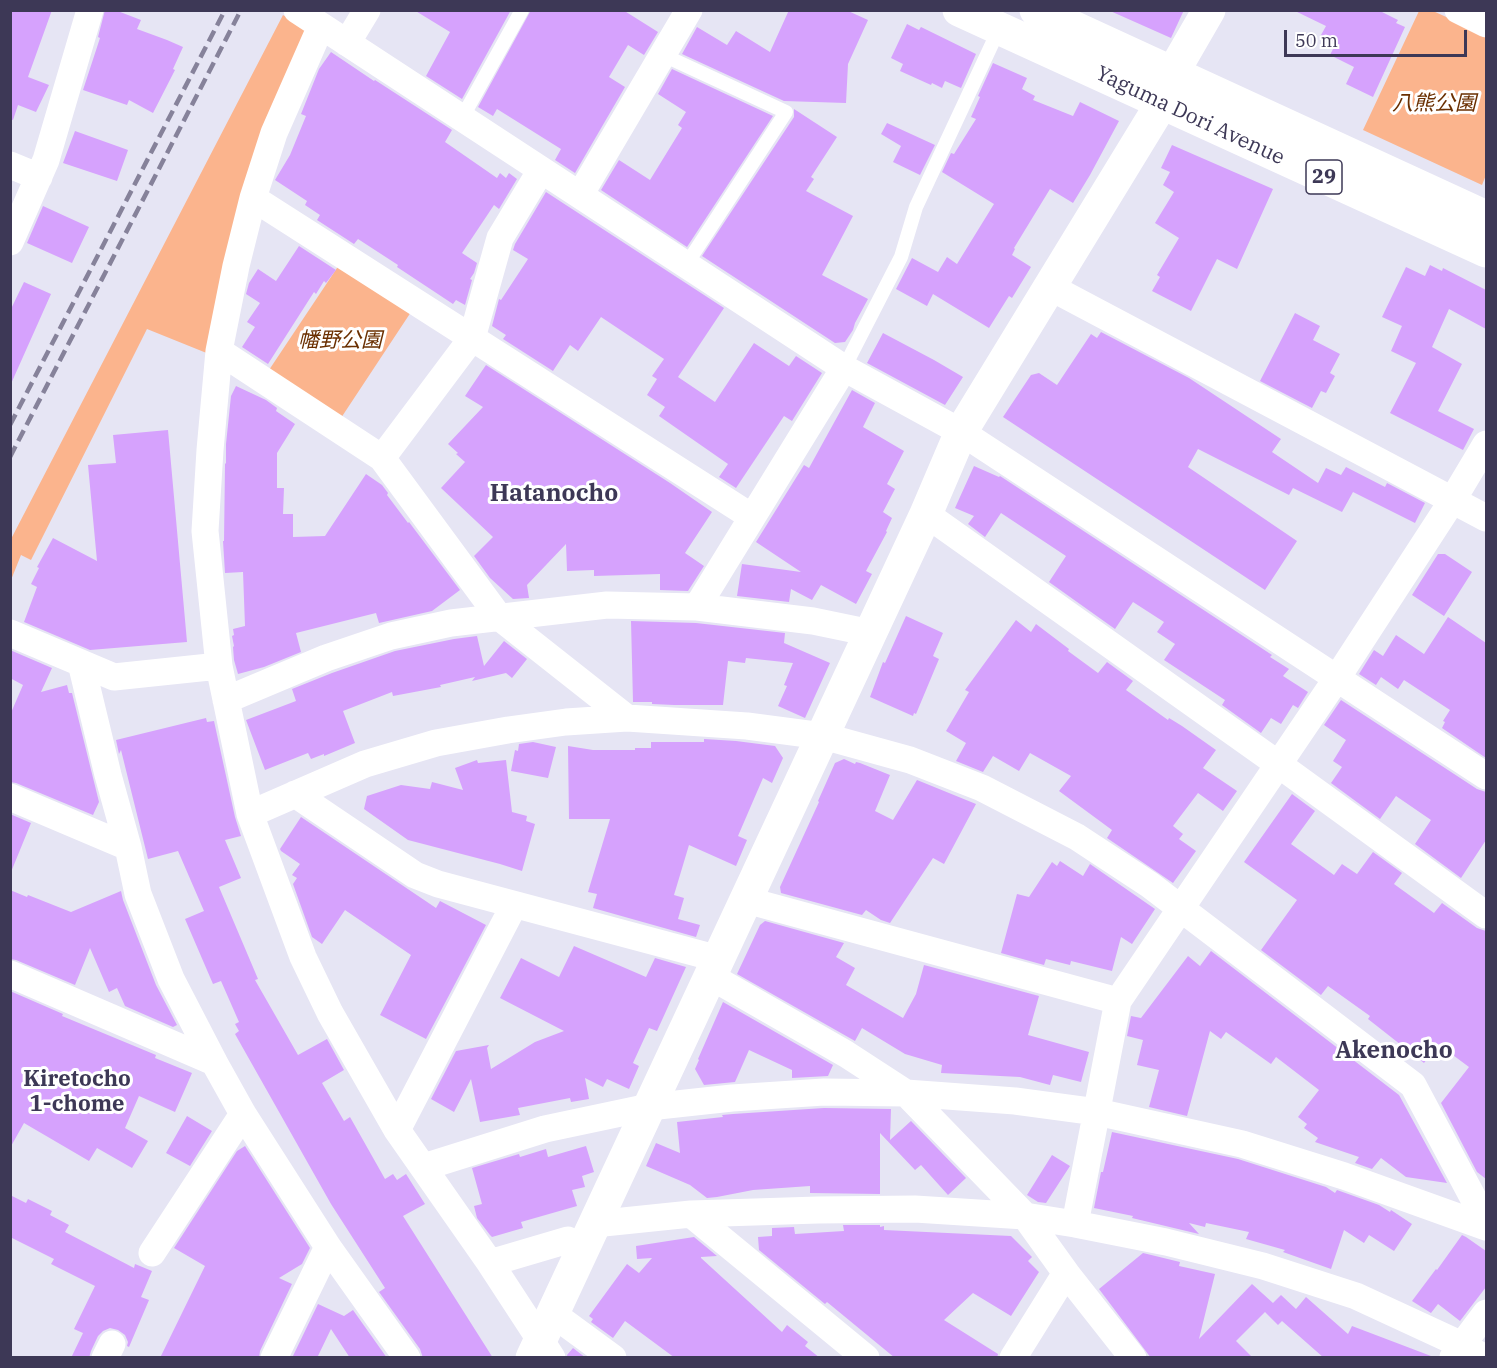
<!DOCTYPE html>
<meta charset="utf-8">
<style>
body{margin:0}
#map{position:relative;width:1497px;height:1368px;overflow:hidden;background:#e6e5f4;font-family:"IBM Plex Serif",serif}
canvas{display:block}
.frame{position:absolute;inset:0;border:12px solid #3d3856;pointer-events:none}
.scale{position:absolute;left:1284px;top:30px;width:183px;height:27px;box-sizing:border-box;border:3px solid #3d3856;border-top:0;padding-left:8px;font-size:18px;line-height:21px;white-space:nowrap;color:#3d3856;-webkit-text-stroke:4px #fff;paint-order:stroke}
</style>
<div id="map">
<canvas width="1497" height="1368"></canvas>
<div class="frame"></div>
<div class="scale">50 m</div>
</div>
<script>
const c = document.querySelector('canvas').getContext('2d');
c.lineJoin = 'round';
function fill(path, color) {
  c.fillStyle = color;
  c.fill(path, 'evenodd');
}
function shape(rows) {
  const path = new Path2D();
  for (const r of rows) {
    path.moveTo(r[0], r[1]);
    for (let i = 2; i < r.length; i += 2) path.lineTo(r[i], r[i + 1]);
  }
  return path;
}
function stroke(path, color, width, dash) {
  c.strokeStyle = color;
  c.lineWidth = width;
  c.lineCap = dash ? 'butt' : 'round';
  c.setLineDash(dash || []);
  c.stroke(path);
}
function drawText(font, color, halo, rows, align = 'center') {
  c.font = font + ' "IBM Plex Serif","Noto Sans JP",serif';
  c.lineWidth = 6;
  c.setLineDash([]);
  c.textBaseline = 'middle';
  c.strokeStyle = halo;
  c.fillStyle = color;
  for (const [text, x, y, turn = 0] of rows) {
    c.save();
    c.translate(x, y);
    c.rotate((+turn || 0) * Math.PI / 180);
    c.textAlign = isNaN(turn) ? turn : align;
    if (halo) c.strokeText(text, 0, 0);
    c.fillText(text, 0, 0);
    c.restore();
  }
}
fill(shape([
 [1419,11,1433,11,1486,35,1486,175,1482,185,1363,130],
 [283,15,306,30,209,354,147,329,31,560,21,555,11,580,11,539],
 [339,265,411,312,341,418,269,370]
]), '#fbb48d');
fill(shape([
 [10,10,52,10,28,77,49,85,36,112,18,105,13,120,10,119],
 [105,10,115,10,141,20,137,29,167,40,183,47,173,69,175,70,153,113,129,100,127,105,83,90,100,38,98,37],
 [414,10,511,10,462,99,426,76,450,32],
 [531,10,623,10,658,32,644,55,628,45,609,77,625,87,575,173,555,160,561,149,497,109,493,116,478,107],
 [789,10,846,10,868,20,848,64,846,103,784,101,682,54,697,27,727,45,736,31,770,52],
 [1108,10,1184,10,1171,38],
 [1293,10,1378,10,1398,20,1396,23,1405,27,1373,97,1346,84,1354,67,1330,55,1336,43,1321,35,1326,26],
 [907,24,919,30,921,27,976,54,961,88,945,81,942,88,932,83,931,85,900,71,903,64,891,58],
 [331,52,374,81,375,80,452,130,445,142,497,178,500,173,506,178,509,173,517,179,499,209,494,205,462,253,477,263,474,273,470,279,472,280,465,305,456,300,453,304,397,267,398,265,358,239,354,244,317,220,320,215,305,205,307,201,275,180,290,155,306,116,301,114,319,69],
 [993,63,1027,78,1022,89,1035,96,1033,100,1073,116,1080,102,1119,121,1090,175,1073,203,1050,189,1014,248,1015,249,1012,255,1031,267,1012,298,1009,296,989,328,933,294,927,306,896,289,912,258,938,272,947,257,957,264,994,204,942,172,951,153,954,154,976,119,971,117,980,97,978,96],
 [672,69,773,116,687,247,601,190,619,160,650,180,682,128,678,125,686,112,658,94],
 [794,109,837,137,811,177,814,179,806,191,853,216,822,275,868,299,855,323,853,330,845,342,835,343,702,256,794,117],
 [887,123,935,145,920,175,893,162,901,146,881,134],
 [75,131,128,150,117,181,63,163],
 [1172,145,1273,189,1237,269,1217,259,1191,311,1152,291,1160,277,1157,275,1179,238,1155,223,1174,192,1163,185,1170,172,1161,168],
 [546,192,724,308,678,377,715,402,754,343,789,366,796,356,822,373,792,421,784,416,736,488,719,477,728,464,659,416,665,407,647,395,657,379,652,376,664,359,601,317,578,351,570,345,553,371,503,339,506,335,492,326,499,299,501,300,528,259,513,250,515,244],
 [43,206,89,227,72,263,27,243],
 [299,246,336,270,326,283,324,281,316,294,314,292,268,364,242,347,255,327,247,322,260,303,246,294,249,283,258,269,276,281],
 [1430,265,1442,271,1443,268,1486,290,1486,329,1449,309,1432,347,1462,364,1438,411,1474,429,1463,450,1390,413,1416,363,1391,351,1402,326,1382,317,1406,267,1425,276],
 [24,282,51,294,10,386,10,311],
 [1295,313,1320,326,1313,340,1340,354,1330,373,1335,376,1326,393,1321,391,1312,408,1260,381],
 [1101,332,1189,378,1281,439,1272,452,1318,483,1326,468,1341,475,1346,467,1385,487,1387,483,1425,503,1415,523,1353,492,1342,512,1293,488,1289,495,1198,449,1188,467,1297,541,1265,590,1003,417,1031,375,1039,373,1057,385,1091,334,1097,338],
 [883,333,934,360,963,377,945,405,867,363],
 [486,365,670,483,712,512,685,553,704,566,688,591,660,590,660,574,594,576,594,570,567,571,566,544,527,585,529,598,513,599,490,578,474,556,493,537,441,488,465,462,456,454,458,453,448,444,483,407,465,396],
 [236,386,266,400,277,408,276,411,295,424,277,453,277,488,284,488,283,514,293,514,293,537,325,536,366,474,382,485,388,493,387,495,408,523,409,522,460,590,432,611,379,623,376,613,296,633,301,652,264,667,238,674,234,660,233,647,234,646,232,636,234,635,233,629,245,626,243,572,225,573,223,541,224,541,225,466,225,463,226,464,226,444,231,396],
 [852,390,875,403,863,427,904,451,887,484,895,489,883,512,892,518,886,531,887,532,866,571,872,574,856,604,821,585,812,600,791,589,789,602,737,596,742,564,801,572,756,542,804,465,809,468],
 [168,430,187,642,90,650,24,622,37,587,31,584,39,568,37,567,53,538,97,561,88,465,116,463,113,435],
 [974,466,999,477,1000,476,1272,655,1270,657,1289,669,1283,676,1308,692,1298,708,1293,705,1281,724,1271,718,1261,733,1222,705,1225,700,1164,660,1175,644,1157,632,1164,622,1133,602,1115,629,1049,582,1066,556,1001,513,985,537,968,524,974,516,955,508],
 [1438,554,1445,554,1472,572,1444,616,1412,595],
 [906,616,943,633,933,656,939,659,916,714,914,713,913,716,870,697,883,662,885,663],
 [1448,617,1486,643,1486,758,1442,728,1445,722,1443,721,1450,710,1404,680,1398,689,1381,677,1376,685,1359,674,1374,650,1383,656,1396,635,1424,654],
 [1016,620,1031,632,1036,624,1069,649,1068,651,1098,673,1107,662,1133,681,1126,690,1168,720,1169,718,1182,726,1216,750,1203,768,1237,791,1223,811,1198,793,1173,826,1183,834,1179,839,1196,851,1173,883,1107,838,1112,830,1059,791,1071,776,1030,753,1019,771,993,756,983,772,956,761,966,743,946,731,969,692,965,690],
 [631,621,696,623,785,633,784,643,830,663,805,718,778,706,787,686,784,685,793,663,746,658,745,663,728,661,723,705,674,705,652,704,652,702,633,702],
 [477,636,484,666,504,641,527,659,512,678,506,673,472,681,475,677,440,685,441,687,393,696,392,692,343,711,355,743,324,756,324,754,311,759,308,753,265,770,246,720,296,701,292,689,332,673,395,651,454,639],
 [10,650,52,668,41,692,67,685,69,693,72,693,99,802,93,815,16,783,10,782,10,715,23,685,10,678],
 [1341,700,1477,789,1486,792,1486,840,1461,878,1415,844,1431,820,1396,796,1380,819,1331,783,1342,767,1333,761,1346,740,1324,725],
 [206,718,207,722,214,721,235,817,241,836,225,840,241,878,219,887,258,979,255,980,298,1055,327,1039,344,1070,322,1083,344,1121,350,1117,385,1179,393,1174,397,1180,406,1174,425,1204,403,1216,493,1358,423,1358,420,1349,379,1292,385,1288,331,1204,235,1034,239,1031,235,1024,239,1022,221,981,213,984,185,919,204,911,178,851,148,859,121,750,119,754,116,740],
 [704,739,736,741,775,746,783,758,772,783,763,778,738,836,747,840,736,866,689,845,674,895,684,898,678,919,700,925,696,937,593,908,597,894,588,892,610,819,569,819,568,746,593,750,635,750,635,748,651,748,651,742,704,742],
 [533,742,556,747,548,778,511,771,515,750,518,751,519,744],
 [844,759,855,764,856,762,860,763,890,775,875,811,893,820,917,780,976,804,944,864,933,858,890,923,881,920,866,910,862,915,781,893,780,887,819,802,818,801,835,763],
 [477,760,478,763,506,760,512,812,527,816,526,821,535,824,522,871,500,864,408,840,364,809,367,796,401,785,430,789,432,782,463,790,455,768],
 [1292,794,1315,811,1291,844,1334,875,1342,864,1357,874,1373,852,1402,873,1394,884,1434,913,1442,903,1477,928,1486,931,1486,1179,1477,1172,1441,1103,1469,1067,1438,1044,1424,1063,1368,1019,1370,1016,1328,986,1321,995,1261,950,1297,900,1244,862],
 [10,814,31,823,11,872,10,872],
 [301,817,436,908,440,901,486,925,426,1039,380,1015,411,955,345,910,322,944,312,937,293,884,297,878,292,875,300,864,281,851,280,849],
 [1060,861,1083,876,1090,864,1155,909,1132,944,1121,937,1112,971,1071,961,1070,965,1046,959,1044,965,1001,953,1017,894,1029,897,1052,862,1057,866],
 [10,890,27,897,28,895,71,912,121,891,123,900,156,985,177,1025,173,1027,125,1006,117,988,109,992,90,948,75,985,16,960,10,959],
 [765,921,844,943,836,957,855,968,846,985,903,1018,916,994,924,965,1039,996,1028,1035,1089,1052,1081,1082,1053,1075,1050,1085,1020,1077,941,1073,942,1065,905,1054,862,1028,855,1041,737,974,760,925],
 [574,946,646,977,655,958,686,967,657,1031,649,1028,633,1063,639,1066,629,1089,607,1079,603,1087,585,1078,589,1099,571,1102,570,1098,518,1108,520,1115,480,1122,471,1079,454,1112,431,1099,456,1051,489,1045,487,1048,491,1069,535,1042,564,1031,500,998,521,958,559,977],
 [1211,951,1399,1095,1447,1183,1406,1177,1381,1158,1372,1169,1355,1163,1359,1157,1315,1142,1318,1138,1304,1128,1307,1124,1298,1117,1319,1090,1276,1057,1271,1064,1226,1032,1221,1039,1210,1031,1187,1116,1149,1107,1159,1070,1137,1065,1143,1040,1127,1036,1131,1016,1141,1018,1188,956,1200,966],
 [10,991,63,1014,62,1016,156,1055,155,1058,192,1073,175,1112,139,1096,125,1128,148,1141,132,1168,97,1148,89,1161,24,1123,10,1148],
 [723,1002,833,1065,828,1076,792,1078,792,1070,749,1050,735,1082,704,1085,695,1069,699,1060,698,1059],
 [824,1108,891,1109,890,1140,911,1121,966,1178,948,1195,921,1165,915,1170,880,1133,880,1194,810,1193,810,1186,753,1190,717,1197,707,1198,690,1185,646,1166,656,1143,680,1153,677,1122,723,1117,722,1115,733,1114],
 [187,1116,212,1131,190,1166,166,1153],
 [1112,1132,1238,1159,1326,1187,1335,1193,1337,1190,1379,1205,1390,1212,1391,1210,1412,1224,1394,1251,1369,1235,1364,1243,1344,1230,1331,1269,1283,1252,1285,1250,1246,1239,1249,1232,1206,1223,1205,1227,1189,1223,1199,1234,1132,1218,1133,1216,1094,1208,1101,1172,1103,1172],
 [245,1146,310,1248,302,1264,279,1278,292,1284,260,1351,259,1358,160,1358,205,1266,174,1248,237,1151],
 [586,1146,594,1172,582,1176,585,1187,572,1190,577,1206,521,1222,523,1228,492,1237,490,1235,477,1218,474,1206,482,1204,472,1168,519,1154,520,1157,546,1149,548,1157],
 [1052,1155,1070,1166,1046,1203,1038,1202,1027,1195],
 [10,1195,26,1203,28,1199,52,1211,50,1215,69,1225,65,1232,134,1268,135,1264,152,1271,141,1297,149,1300,129,1347,127,1346,128,1342,125,1335,118,1330,110,1328,103,1331,98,1336,91,1351,89,1358,71,1358,83,1333,74,1329,95,1286,51,1264,54,1259,10,1237],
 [843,1225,880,1225,880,1227,884,1226,884,1230,1011,1236,1032,1257,1028,1261,1039,1272,1011,1316,973,1293,944,1320,998,1354,997,1358,895,1358,827,1302,825,1304,759,1250,758,1237,772,1236,772,1228,794,1227,795,1234,844,1231],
 [1462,1235,1466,1237,1486,1251,1486,1287,1460,1321,1438,1304,1431,1313,1412,1301,1436,1269,1437,1270],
 [694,1237,717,1256,701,1257,701,1258,782,1332,787,1325,808,1342,805,1346,820,1358,675,1358,625,1321,613,1338,591,1322,593,1319,589,1316,627,1264,639,1273,652,1258,637,1259,636,1246],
 [1143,1253,1180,1262,1179,1266,1215,1274,1199,1339,1252,1284,1273,1303,1281,1295,1296,1309,1306,1297,1348,1334,1352,1326,1431,1356,1430,1358,1324,1358,1282,1321,1278,1325,1265,1312,1236,1341,1253,1358,1151,1358,1099,1289],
 [318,1304,344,1316,353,1310,387,1358,350,1358,331,1329,317,1358,292,1358],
 [573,1348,586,1358,568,1358,567,1355]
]), '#d6a2fd');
stroke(shape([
 [663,55,786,112,686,265],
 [462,118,522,10],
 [844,368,901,257,916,207,999,29]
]), '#fff', 14);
stroke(shape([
 [297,10,844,368,961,432,1486,776],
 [1458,10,1486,24],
 [321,26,274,133,253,198,236,266,219,351,210,450,205,531,219,666,250,814,303,957,330,1013,397,1130,490,1263,552,1358],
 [347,43,367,10],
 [10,165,39,177],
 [580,195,689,10],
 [253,198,752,517],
 [10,242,46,160,90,10],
 [1050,287,1486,518],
 [219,351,382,458,499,617,627,718],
 [382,458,472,338,500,238,541,170],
 [926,514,1278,764,1486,915],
 [697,607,844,368],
 [10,633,114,677,219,666],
 [81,663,108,775,128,847,138,894,171,979,214,1062,243,1114,328,1247,407,1358],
 [226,700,326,658,391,636,451,623,607,605,697,607,813,621,871,633],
 [295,794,415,875,438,884,719,959],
 [10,797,128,847],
 [250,814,365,764,436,743,508,730,566,722,627,718,747,726,823,736,910,760,982,788,1077,837,1150,885,1413,1085,1486,1222],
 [746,900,1118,1001],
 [10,974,214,1062],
 [710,976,846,1054,906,1093,1025,1216,1066,1273,1133,1358],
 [397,1130,514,905],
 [424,1167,545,1129,649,1107,732,1098,824,1092,906,1093,1015,1101,1097,1112,1242,1144,1344,1176,1486,1227],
 [691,1214,866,1358],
 [594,1224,691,1214,818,1210,915,1209,1025,1216,1075,1224,1166,1242,1263,1266,1356,1296,1462,1345,1485,1358],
 [1075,1224,1118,1001,1337,678,1452,501,1486,444],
 [152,1253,243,1114],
 [490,1263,568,1240,584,1247],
 [553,1314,613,1358],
 [1453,1357,1486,1313],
 [105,1358,112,1344],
 [274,1358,328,1247],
 [1013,1358,1066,1273]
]), '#fff', 27);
stroke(shape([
 [532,1358,926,514,961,432,1162,103,1172,74,1209,10]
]), '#fff', 33);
stroke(shape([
 [959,10,1486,251],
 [1036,10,1486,217]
]), '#fff', 33);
stroke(shape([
 [10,425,225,10],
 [10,457,241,10]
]), '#86829a', 4.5, [12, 6]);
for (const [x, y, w] of [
 [1324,177,36]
]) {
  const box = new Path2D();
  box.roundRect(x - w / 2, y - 17, w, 34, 4.5);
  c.fillStyle = '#fff';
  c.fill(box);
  stroke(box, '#3d3856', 1.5);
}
drawText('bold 20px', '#3d3856', null, [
 ["29",1324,177]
]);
drawText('italic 21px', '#6a2f01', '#fff', [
 ["八熊公園",1434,104],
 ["幡野公園",340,341]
]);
drawText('21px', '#3d3856', '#fff', [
 ["Yaguma Dori Avenue",1190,116,25]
]);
drawText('bold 22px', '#3d3856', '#fff', [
 ["Kiretocho",77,1080],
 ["1-chome",77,1105]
]);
drawText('bold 24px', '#3d3856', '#fff', [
 ["Hatanocho",554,494],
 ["Akenocho",1394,1051]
]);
</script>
